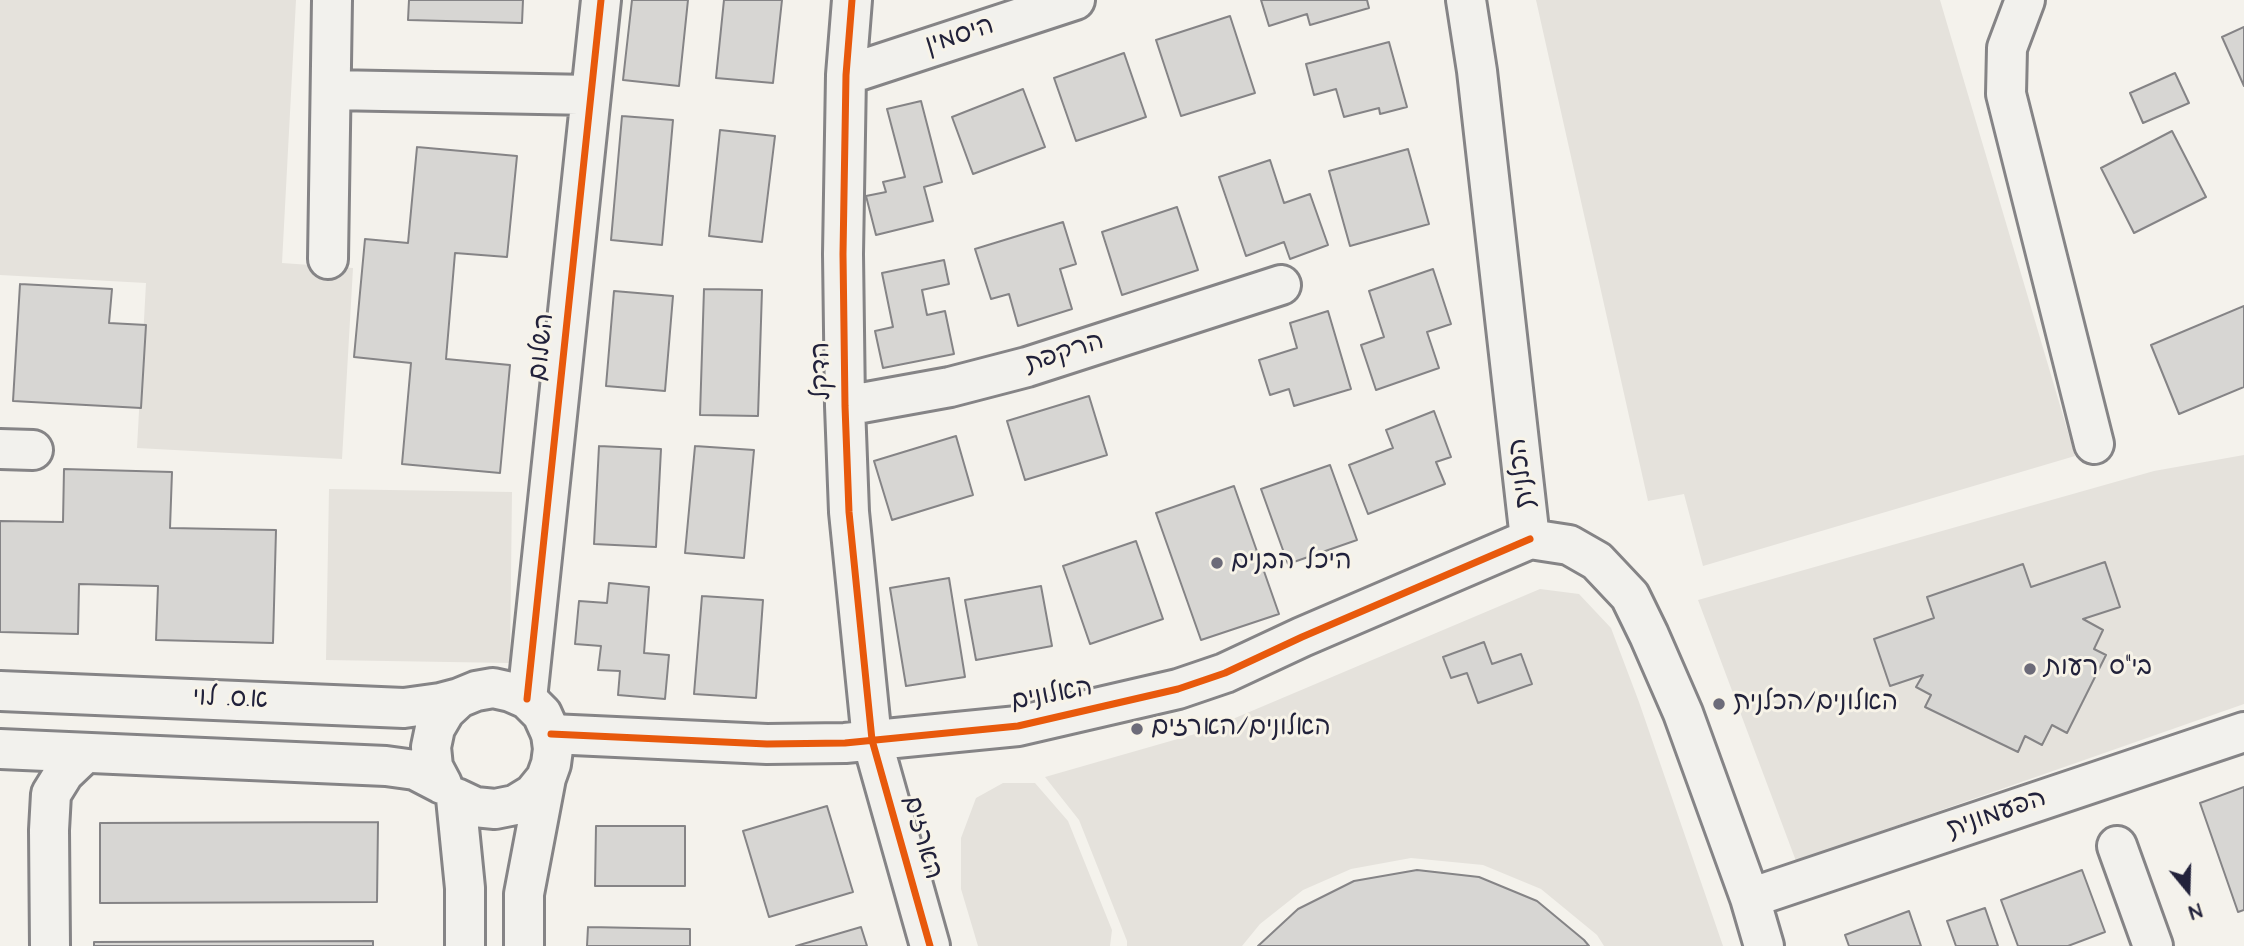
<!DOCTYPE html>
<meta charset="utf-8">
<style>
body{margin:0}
#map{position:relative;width:2244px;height:946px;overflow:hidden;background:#f4f2ec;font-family:"Architects Daughter",sans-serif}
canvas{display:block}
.north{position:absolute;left:2153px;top:855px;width:70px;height:70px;-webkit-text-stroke:5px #f7f3e8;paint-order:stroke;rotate:161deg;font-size:19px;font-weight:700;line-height:28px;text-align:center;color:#22223b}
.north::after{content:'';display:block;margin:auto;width:24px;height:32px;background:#22223b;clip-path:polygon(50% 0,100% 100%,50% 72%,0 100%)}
</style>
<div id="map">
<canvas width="2244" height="946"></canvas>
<div class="north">N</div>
</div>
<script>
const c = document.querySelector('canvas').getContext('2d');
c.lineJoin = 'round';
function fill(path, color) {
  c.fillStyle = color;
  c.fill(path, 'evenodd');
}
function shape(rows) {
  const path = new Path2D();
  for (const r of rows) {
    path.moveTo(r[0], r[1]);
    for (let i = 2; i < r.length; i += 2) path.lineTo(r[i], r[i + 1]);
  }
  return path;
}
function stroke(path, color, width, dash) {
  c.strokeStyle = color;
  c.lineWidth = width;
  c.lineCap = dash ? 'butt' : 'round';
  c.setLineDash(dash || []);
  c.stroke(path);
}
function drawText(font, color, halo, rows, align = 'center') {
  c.font = font + ' "Architects Daughter","Playpen Sans Hebrew",sans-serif';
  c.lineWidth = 6;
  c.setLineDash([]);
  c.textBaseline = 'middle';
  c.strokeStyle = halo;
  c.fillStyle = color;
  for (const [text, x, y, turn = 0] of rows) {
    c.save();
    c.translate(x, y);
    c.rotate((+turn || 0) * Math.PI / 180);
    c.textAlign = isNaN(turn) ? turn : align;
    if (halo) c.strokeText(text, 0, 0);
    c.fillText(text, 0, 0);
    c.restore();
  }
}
fill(shape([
 [0,0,296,0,282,263,353,268,342,459,137,448,146,283,0,275],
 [1536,0,1940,0,2075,456,1703,566,1684,494,1648,501],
 [2244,455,2244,704,1796,861,1698,600,2154,471],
 [329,489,512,492,510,663,326,660],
 [1540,589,1579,594,1611,628,1639,702,1723,946,1604,946,1597,935,1541,889,1483,865,1411,858,1351,869,1303,890,1260,924,1242,946,1127,946,1127,941,1079,820,1045,777,1202,732],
 [1003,783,1035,783,1068,821,1112,930,1110,946,978,946,961,889,961,838,976,798]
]), '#e5e2dc');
const building = shape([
 [409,0,523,0,522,23,408,20,409,0],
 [632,0,688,0,679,86,623,80,632,0],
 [724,0,782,0,773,83,716,78,724,0],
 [1261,0,1367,0,1369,8,1310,25,1307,14,1269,26,1261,0],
 [1230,16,1255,93,1181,116,1156,40,1230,16],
 [2244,27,2244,86,2222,37,2244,27],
 [1389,42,1407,107,1380,114,1379,108,1344,117,1336,89,1314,95,1306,64,1389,42],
 [1124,53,1146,117,1076,141,1054,78,1124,53],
 [2175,73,2189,103,2143,123,2130,93,2175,73],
 [1023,89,1045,147,973,174,952,117,1023,89],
 [921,101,942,182,924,187,933,221,876,235,866,196,886,192,883,182,905,177,887,109,921,101],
 [622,116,673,120,662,245,611,240,622,116],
 [720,130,775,136,762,242,709,236,720,130],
 [2172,131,2206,197,2134,233,2101,168,2172,131],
 [417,147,517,156,507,257,455,253,446,359,510,365,500,473,402,464,411,363,354,357,365,239,408,243,417,147],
 [1408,149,1429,224,1350,246,1329,171,1408,149],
 [1270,160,1284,203,1310,194,1328,245,1290,259,1284,242,1246,256,1219,177,1270,160],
 [1177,207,1198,270,1122,295,1102,232,1177,207],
 [1063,222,1076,264,1060,269,1072,309,1018,326,1009,294,991,299,975,249,1063,222],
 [944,260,949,284,922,290,927,315,945,311,954,354,883,368,875,331,893,327,882,273,944,260],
 [1433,269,1451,324,1427,332,1439,368,1376,390,1361,345,1384,337,1369,291,1433,269],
 [20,284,112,289,109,323,146,325,141,408,13,401,20,284],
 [704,289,762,290,758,416,700,415,704,289],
 [614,291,673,296,665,391,606,386,614,291],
 [2244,306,2244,387,2179,414,2151,345,2244,306],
 [1328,311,1351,389,1294,406,1289,389,1270,395,1259,360,1297,348,1290,323,1328,311],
 [1089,396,1107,455,1025,480,1007,421,1089,396],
 [1434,411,1451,457,1436,462,1445,484,1368,514,1349,465,1393,448,1386,430,1434,411],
 [956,436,973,495,892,520,874,461,956,436],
 [599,446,661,449,656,547,594,544,599,446],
 [695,446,754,450,744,558,685,553,695,446],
 [1330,465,1357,540,1288,564,1261,489,1330,465],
 [64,469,172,472,170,528,276,530,273,643,156,640,158,586,79,584,78,634,0,632,0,521,63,522,64,469],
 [1234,486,1279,614,1201,640,1156,513,1234,486],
 [1136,541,1163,619,1090,644,1063,566,1136,541],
 [2105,562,2120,607,2083,619,2103,630,2094,649,2106,655,2067,733,2052,725,2042,745,2025,736,2018,752,1925,707,1931,695,1916,687,1923,675,1890,686,1874,639,1934,618,1927,597,2023,564,2031,587,2105,562],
 [949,578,965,677,906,686,890,588,949,578],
 [609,583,649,587,644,653,669,655,665,699,618,695,620,671,598,670,601,646,575,644,579,601,607,603,609,583],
 [1041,586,1052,646,976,660,965,600,1041,586],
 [702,596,763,600,756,698,694,694,702,596],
 [1484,642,1492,664,1521,654,1532,684,1478,703,1467,673,1451,678,1443,657,1484,642],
 [2244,787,2244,910,2238,912,2200,803,2244,787],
 [827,806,853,892,769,917,743,831,827,806],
 [378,822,377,902,100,903,100,823,378,822],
 [596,826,685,826,685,886,595,886,596,826],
 [1417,870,1479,877,1537,901,1584,940,1589,946,1258,946,1298,909,1354,881,1417,870],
 [2082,870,2105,932,2068,946,2018,946,2001,900,2082,870],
 [1985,908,1998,946,1956,946,1947,921,1985,908],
 [1909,911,1921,946,1849,946,1845,935,1909,911],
 [588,927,690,929,690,946,587,946,588,927],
 [861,927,867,946,796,946,861,927],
 [373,941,373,946,94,946,94,942,373,941]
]);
fill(building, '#d7d6d3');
stroke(building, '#858486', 2);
const minor = shape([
 [852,0,846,75,843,254,845,406,849,512,872,740,930,946],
 [1466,0,1477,71,1530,539],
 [2025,0,2007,48,2006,94,2094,444],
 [846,75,1075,0],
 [331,90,591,95],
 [328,259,332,0],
 [845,406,950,387,1027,367,1281,285],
 [0,449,33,450],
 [1530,539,1569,545,1597,561,1630,596,1649,635,1683,713,1750,898,1764,946],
 [527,699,601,0],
 [551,734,767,744,845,743,1018,726,1178,689,1225,673,1302,637,1530,539],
 [2117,846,2153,946],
 [1750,898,2244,732],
 [50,946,49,830,51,794,64,773,85,753]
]);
const major = shape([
 [0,691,404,708,440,703,459,698],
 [0,749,386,766,415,770,442,784],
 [442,784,433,767,431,747,435,728,445,711,459,698,476,691,493,688,511,692,527,699,542,714,551,734,553,749,551,764,546,778,533,794,515,805,495,809,475,807,456,798],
 [456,798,465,888,465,946],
 [524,946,524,894,546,778]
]);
stroke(minor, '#858486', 44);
stroke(major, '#858486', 44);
stroke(minor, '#f2f1ed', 38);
stroke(major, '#f2f1ed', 38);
stroke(shape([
 [852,0,846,75,843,254,845,406,849,512,872,740,930,946],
 [527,699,601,0],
 [551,734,767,744,845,743,1018,726,1178,689,1225,673,1302,637,1530,539]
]), '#e8590c', 7);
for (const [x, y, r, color] of [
 [1217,563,7,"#6c6b79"],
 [2030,669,7,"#6c6b79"],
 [1719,704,7,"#6c6b79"],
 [1137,729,7,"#6c6b79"]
]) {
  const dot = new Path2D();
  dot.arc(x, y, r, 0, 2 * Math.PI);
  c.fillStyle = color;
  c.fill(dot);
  stroke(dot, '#f7f3e8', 2.5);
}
drawText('26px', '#22223b', '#f7f3e8', [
 ["היסמין",960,37,-18],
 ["השלום",543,347,-84],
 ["הרקפת",1065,354,-18],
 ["הדקל",823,371,-91],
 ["הכלנית",1523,473,-97],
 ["האלונים",1052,696,-11],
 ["א.ס. לוי",230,700,2],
 ["הפעמונית",1997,815,-19],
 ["הארזים",921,838,74]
]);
drawText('26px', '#22223b', '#f7f3e8', [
 ["היכל הבנים",1231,563],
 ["בי\"ס רעות",2044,669],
 ["האלונים/הכלנית",1733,704],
 ["האלונים/הארזים",1151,729]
], 'left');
</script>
